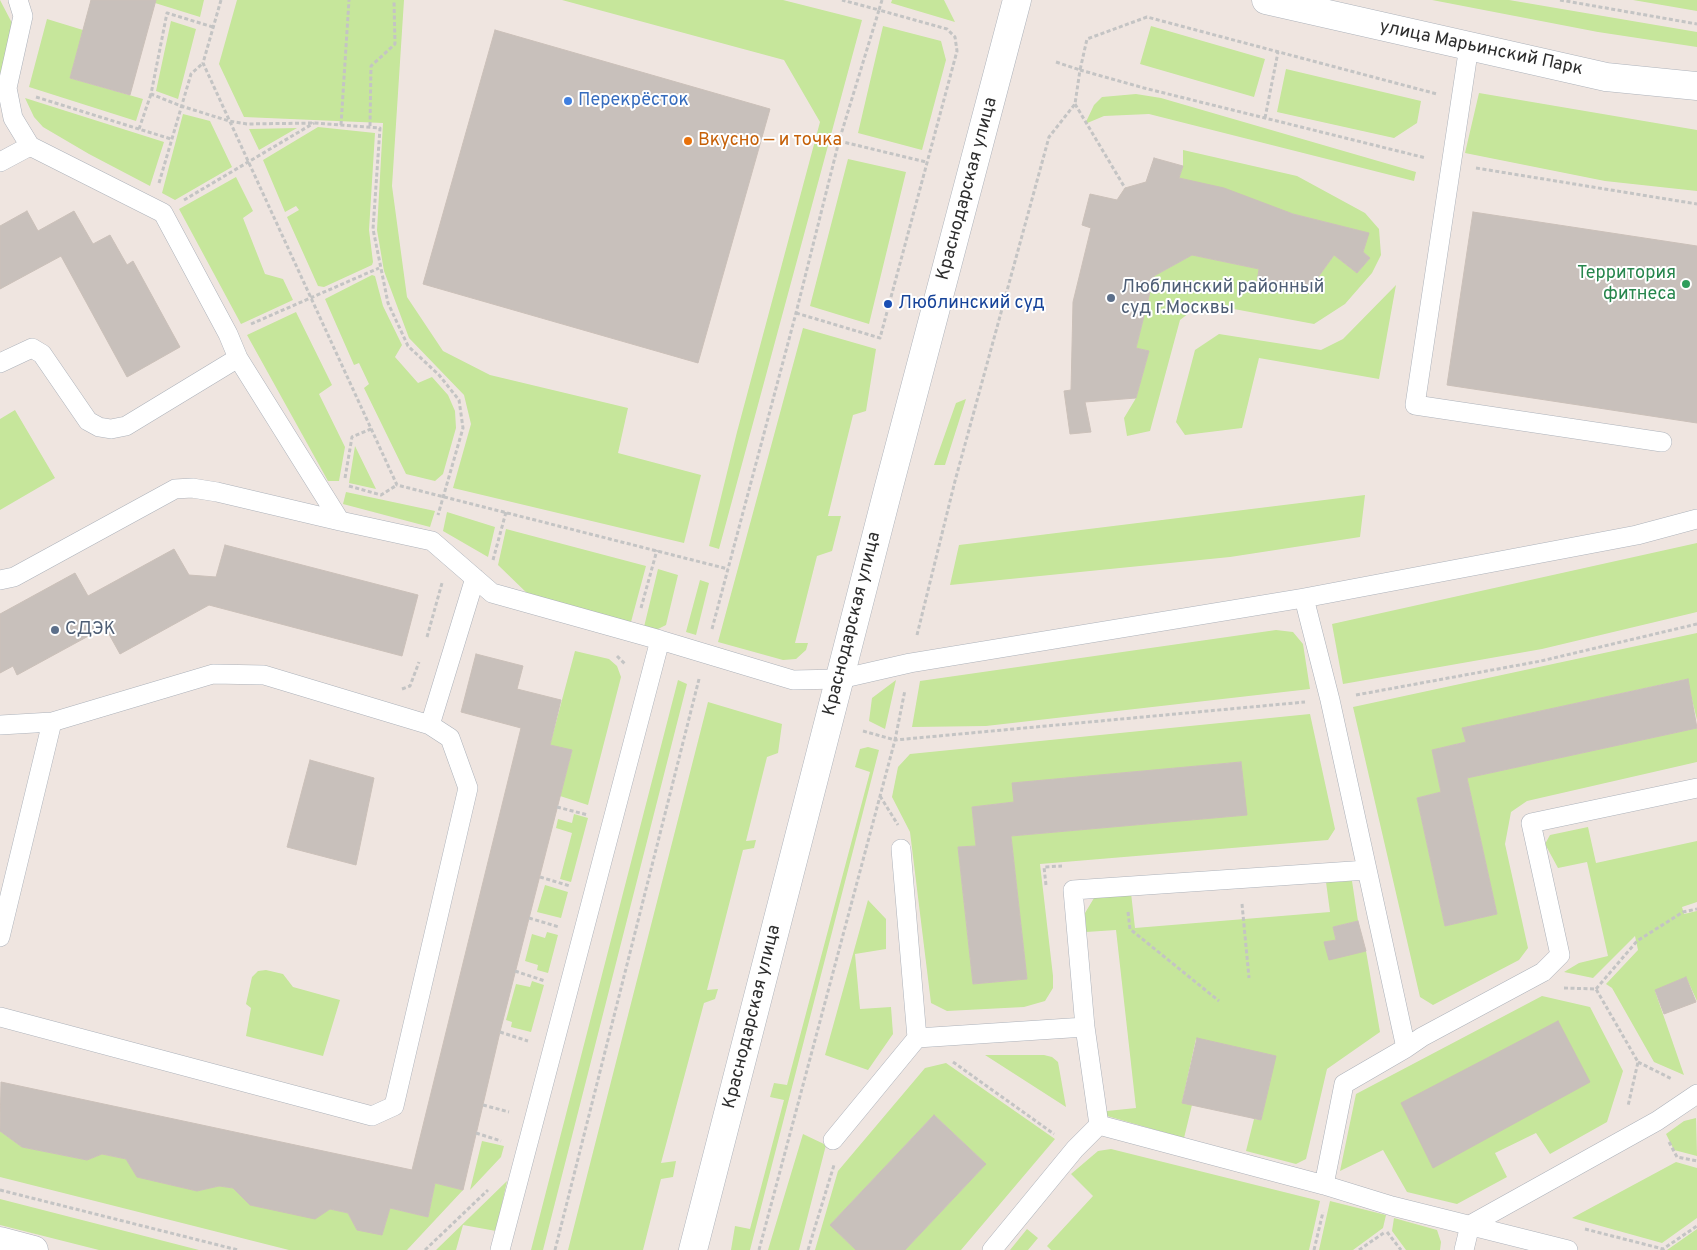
<!DOCTYPE html>
<meta charset="utf-8">
<style>
body{margin:0}
canvas{display:block;background:#efe5e0}
</style>
<canvas width="1697" height="1250"></canvas>
<script>
const c = document.querySelector('canvas').getContext('2d');
c.lineJoin = 'round';
function fill(path, color) {
  c.fillStyle = color;
  c.fill(path, 'evenodd');
}
function shape(rows) {
  const path = new Path2D();
  for (const r of rows) {
    path.moveTo(r[0], r[1]);
    for (let i = 2; i < r.length; i += 2) path.lineTo(r[i], r[i + 1]);
  }
  return path;
}
function stroke(path, color, width, dash) {
  c.strokeStyle = color;
  c.lineWidth = width;
  c.lineCap = dash ? 'butt' : 'round';
  c.setLineDash(dash || []);
  c.stroke(path);
}
function drawText(font, color, halo, rows, align = 'center') {
  c.font = font + ' Overpass,sans-serif';
  c.lineWidth = 4;
  c.setLineDash([]);
  c.textBaseline = 'middle';
  c.strokeStyle = halo;
  c.fillStyle = color;
  for (const [text, x, y, turn = 0] of rows) {
    c.save();
    c.translate(x, y);
    c.rotate((+turn || 0) * Math.PI / 180);
    c.textAlign = isNaN(turn) ? turn : align;
    if (halo) c.strokeText(text, 0, 0);
    c.fillText(text, 0, 0);
    c.restore();
  }
}
fill(shape([
 [0,0,12,23,0,90],
 [156,0,204,0,200,17,155,3],
 [237,0,404,0,392,186,407,297,443,351,490,375,628,408,618,453,701,475,684,543,453,488,471,424,464,395,409,338,384,271,377,230,383,123,244,117,219,64],
 [562,0,783,0,862,20,719,549,709,546,737,432,820,122,784,60],
 [892,0,944,0,955,22,891,3],
 [1432,0,1509,0,1697,32,1697,47,1598,32],
 [1633,0,1697,0,1697,11],
 [47,19,83,30,70,78,143,99,136,121,29,87],
 [171,21,196,29,178,99,156,91],
 [883,26,941,41,946,60,922,150,858,133],
 [1151,26,1265,59,1254,97,1140,64],
 [1286,69,1421,101,1417,123,1394,138,1277,112],
 [1479,93,1697,130,1697,191,1605,181,1465,153],
 [1136,94,1161,98,1416,172,1414,181,1149,114,1104,116,1085,124,1094,105,1102,97],
 [25,98,164,142,150,186,89,154,43,127,34,117],
 [183,114,210,121,232,167,175,200,162,193],
 [318,127,375,133,369,230,373,262,372,265,324,287,318,286,287,217,299,210,296,206,285,212,263,160],
 [297,128,259,150,249,129],
 [1183,150,1297,176,1365,213,1379,229,1381,255,1372,273,1345,304,1314,324,1202,303,1180,320,1150,431,1127,436,1124,418,1136,398,1149,351,1136,348,1154,276,1192,255,1259,269,1257,282,1306,294,1334,255,1357,273,1370,258,1363,252,1368,233,1293,214,1179,178,1183,166],
 [848,159,906,172,869,324,810,306],
 [236,177,253,211,243,218,265,274,283,279,293,300,241,324,179,209],
 [372,275,375,276,383,306,402,345,395,357,418,383,432,377,448,395,455,411,456,428,443,474,435,481,406,474,364,388,369,384,359,363,354,365,325,299],
 [1396,285,1379,379,1259,358,1242,428,1185,435,1176,422,1195,350,1219,334,1321,350,1343,339],
 [296,312,332,385,319,394,345,447,339,481,328,481,247,335],
 [803,328,876,349,866,411,853,415,828,516,841,516,832,551,817,556,795,643,808,643,806,650,796,659,783,660,718,642],
 [966,399,945,465,934,465,956,403],
 [15,410,55,478,0,510,0,419],
 [355,446,376,489,349,483],
 [346,492,435,511,430,527,343,504],
 [1365,495,1360,537,1230,557,950,585,959,545],
 [447,512,495,527,488,557,443,531],
 [506,529,646,566,631,622,530,596,498,565],
 [1697,543,1697,612,1542,649,1343,684,1332,624],
 [658,569,678,575,666,625,656,630,644,627],
 [700,580,709,583,696,635,686,632],
 [1276,630,1293,632,1303,644,1310,689,986,726,912,727,920,681],
 [1697,633,1697,720,1687,679,1463,728,1466,742,1432,750,1441,792,1417,798,1445,926,1497,914,1467,778,1697,728,1697,762,1527,801,1511,812,1505,844,1528,948,1519,960,1433,1005,1420,997,1353,707],
 [575,651,609,659,617,666,621,677,588,805,560,796,572,751,550,745],
 [678,680,687,684,543,1250,531,1250],
 [896,680,885,729,869,721,872,698],
 [708,702,782,724,778,753,767,757,746,841,756,840,754,848,743,850,707,990,718,989,715,999,704,1003,661,1163,676,1161,673,1177,661,1179,643,1250,568,1250],
 [1310,714,1335,829,1328,840,1040,864,1053,976,1053,988,1045,1001,1024,1007,947,1011,931,1003,910,832,892,797,898,767,910,754],
 [1241,762,1246,815,1011,836,1027,979,973,984,958,847,976,846,972,807,1014,802,1013,783],
 [868,747,879,750,750,1250,731,1250,735,1226,750,1229,784,1100,770,1097,774,1083,787,1085,870,772,855,767,860,749],
 [574,814,588,818,571,882,560,879,572,833,556,828,558,819,572,823],
 [1588,827,1596,863,1697,841,1697,902,1682,907,1684,914,1697,911,1697,1001,1686,977,1655,991,1684,1075,1654,1062,1612,988,1606,984,1638,950,1635,936,1593,978,1564,972,1579,963,1608,956,1587,862,1558,868,1545,844,1550,835],
 [1352,881,1358,921,1333,927,1336,940,1325,942,1366,951,1380,1032,1327,1069,1306,1159,1296,1164,1246,1151,1254,1119,1261,1120,1275,1056,1207,1041,1196,1039,1182,1102,1192,1105,1184,1138,1107,1116,1107,1111,1136,1108,1116,930,1086,932,1085,913,1094,898,1131,893,1135,928,1330,912,1326,882],
 [545,885,568,892,561,918,537,912],
 [868,900,886,919,886,949,855,954,860,1009,891,1007,893,1034,868,1070,825,1055],
 [547,932,558,935,548,973,537,970,538,965,525,961,532,934,545,938],
 [266,970,283,974,293,987,340,1000,323,1056,246,1036,251,1008,246,1004,252,977,258,971],
 [532,981,544,985,531,1032,511,1027,512,1022,506,1020,516,984,530,987],
 [1542,996,1590,1007,1623,1071,1607,1122,1550,1154,1536,1133,1495,1153,1507,1177,1457,1204,1407,1192,1383,1150,1340,1171,1356,1094],
 [985,1055,1044,1055,1052,1057,1058,1062,1066,1107],
 [946,1063,1055,1139,961,1250,905,1250,986,1164,934,1115,830,1225,856,1250,815,1250,838,1171,925,1068],
 [1696,1118,1697,1156,1674,1150,1666,1134,1684,1121],
 [0,1131,22,1147,87,1160,102,1154,126,1159,138,1177,197,1191,219,1186,233,1188,250,1205,315,1218,330,1209,348,1213,357,1230,382,1234,390,1208,428,1217,435,1183,463,1190,407,1250,289,1250,0,1177],
 [803,1134,826,1145,799,1250,768,1250],
 [482,1141,504,1146,501,1157,470,1190],
 [1111,1149,1320,1201,1309,1250,1051,1250,1047,1246,1093,1196,1071,1174,1098,1151],
 [1676,1162,1697,1168,1697,1218,1662,1243,1572,1218],
 [507,1181,496,1231,463,1225,456,1250,436,1250],
 [0,1199,199,1250,99,1250,0,1225],
 [1330,1201,1386,1215,1383,1228,1353,1250,1319,1250],
 [1394,1218,1437,1230,1441,1242,1440,1250,1406,1250,1392,1231],
 [1027,1229,1038,1238,1028,1250,1010,1250],
 [1697,1229,1697,1250,1667,1250]
]), '#c6e69b');
const building = shape([
 [91,0,156,0,130,95,70,78,91,0],
 [495,30,770,109,698,363,423,284,495,30],
 [1154,158,1183,166,1179,178,1224,188,1293,214,1369,233,1363,252,1370,258,1357,273,1334,255,1306,294,1257,282,1259,269,1192,255,1154,276,1136,348,1149,351,1136,398,1085,402,1091,432,1070,434,1064,391,1071,390,1073,302,1091,228,1082,225,1090,194,1117,200,1125,188,1146,182,1154,158],
 [27,211,38,231,74,211,93,244,110,235,127,265,133,261,180,347,127,377,61,256,0,289,0,226,27,211],
 [1473,212,1697,246,1697,423,1447,385,1473,212],
 [225,545,418,595,402,656,209,605,120,654,105,627,17,675,13,666,0,673,0,614,75,573,88,596,174,549,189,575,216,577,225,545],
 [476,654,523,666,517,689,561,700,550,745,572,750,500,1032,463,1190,435,1183,428,1217,390,1208,382,1235,357,1230,348,1213,330,1209,315,1219,250,1205,233,1188,219,1186,197,1191,137,1177,126,1159,102,1154,87,1160,22,1147,0,1131,1,1082,412,1170,521,728,461,712,476,654],
 [1688,679,1697,728,1467,778,1497,914,1445,926,1417,798,1441,792,1432,750,1466,742,1462,728,1688,679],
 [310,760,374,778,356,865,287,847,310,760],
 [1241,762,1247,815,1011,836,1027,979,973,984,958,847,976,846,972,807,1014,802,1012,783,1241,762],
 [1358,921,1366,951,1329,960,1324,942,1336,940,1333,927,1358,921],
 [1686,977,1696,1002,1664,1014,1655,990,1686,977],
 [1558,1021,1590,1082,1433,1168,1401,1103,1558,1021],
 [1197,1038,1276,1056,1261,1120,1182,1103,1197,1038],
 [934,1115,986,1164,905,1250,856,1250,830,1225,934,1115]
]);
fill(building, '#c8c0bb');
stroke(building, '#cbc0b9', 1);
const lane = shape([
 [18,0,23,16,7,88,13,118,30,146,163,213,228,334,238,358,340,521,432,541,492,593,660,640],
 [1469,46,1415,405,1662,442],
 [0,162,30,146],
 [0,363,32,348,42,354,88,421,99,427,111,429,126,426,238,358],
 [0,580,14,577,175,489,192,488,217,492,340,521],
 [1304,598,1330,700,1406,1048,1422,1037,1543,972,1560,955,1531,823,1697,788],
 [52,722,213,674,264,675,430,725,475,578],
 [0,725,52,722,0,937],
 [901,849,917,1038],
 [0,1017,372,1116,394,1106,468,788,450,738,430,725],
 [1099,1125,1085,1027,1073,890,1367,870],
 [833,1140,917,1038,1085,1027],
 [1324,1185,1344,1084,1406,1048],
 [500,1250,660,640,793,680,840,679,910,663,1304,598,1637,535,1697,519],
 [992,1250,1075,1149,1099,1125,1324,1185,1392,1206,1568,1250],
 [1464,1250,1470,1225,1657,1121,1697,1094]
]);
const street = shape([
 [0,1241,34,1250]
]);
const secondary = shape([
 [1266,0,1606,77,1697,86],
 [693,1250,888,490,1017,0]
]);
stroke(lane, '#adb2ba', 20);
stroke(street, '#adb2ba', 29);
stroke(secondary, '#adb2ba', 29);
stroke(shape([
 [221,0,203,63,397,485,728,569],
 [1560,0,1697,24],
 [213,27,167,13,151,94,181,106,229,121,247,124,315,123,380,128,373,229,388,303,408,346,439,375,459,400,463,428,438,515],
 [1056,62,1080,70,1087,39,1147,17,1437,94],
 [36,97,171,139],
 [1075,104,1125,188],
 [1265,118,1278,52],
 [341,125,349,0],
 [370,126,371,66,395,44,394,0],
 [139,129,151,94],
 [839,141,926,162],
 [1476,168,1697,204],
 [159,183,191,74,203,63],
 [184,200,314,123],
 [796,313,880,338,957,51,955,37,947,29,879,10,882,0],
 [251,324,379,268],
 [345,478,352,437,371,429],
 [349,486,381,495,397,485],
 [493,560,506,512],
 [641,608,657,550],
 [712,629,796,313,839,141,879,10,842,0],
 [917,635,955,481,1049,137,1075,104,1080,70,1144,88,1426,158],
 [427,637,442,583],
 [617,656,625,664],
 [402,689,410,686,419,662],
 [1356,695,1541,661,1697,624],
 [863,731,895,740,905,690],
 [880,796,898,825],
 [557,807,588,815],
 [540,877,570,886],
 [1046,885,1044,867,1062,866],
 [1242,904,1249,978],
 [1128,912,1130,929,1219,1001],
 [529,918,559,927],
 [515,971,545,981],
 [1564,988,1596,989,1638,1062,1628,1106],
 [1596,989,1637,941,1683,912,1697,909],
 [500,1032,528,1041],
 [953,1062,1054,1134],
 [1638,1062,1672,1079],
 [483,1105,509,1112],
 [476,1133,501,1141],
 [1669,1142,1677,1157,1697,1161],
 [0,1190,238,1250],
 [1585,1229,1663,1249,1697,1226],
 [1387,1232,1401,1250],
 [425,1250,488,1190],
 [555,1250,699,679],
 [759,1250,895,740,1305,702],
 [808,1250,834,1165],
 [1314,1250,1323,1212],
 [1359,1250,1385,1232]
]), '#c4c4c4', 3, [4, 2.5]);
stroke(lane, '#fff', 19);
stroke(street, '#fff', 28);
stroke(secondary, '#fff', 28);
for (const [x, y, r, color] of [
 [568,101,5,"#3f7fe0"],
 [688,141,5,"#e8710a"],
 [1686,284,5,"#2e9e5b"],
 [1111,298,5,"#5c6f8a"],
 [888,304,5,"#1a4fb4"],
 [55,630,5,"#5c6f8a"]
]) {
  const dot = new Path2D();
  dot.arc(x, y, r, 0, 2 * Math.PI);
  c.fillStyle = color;
  c.fill(dot);
  stroke(dot, '#fff', 2);
}
drawText('18px', '#2d2d2d', '#fff', [
 ["улица Марьинский Парк",1481,49,12],
 ["Краснодарская улица",968,189,-75],
 ["Краснодарская улица",853,624,-76],
 ["Краснодарская улица",753,1017,-76]
]);
drawText('18px', '#366cbe', '#fff', [
 ["Перекрёсток",578,101]
], 'left');
drawText('18px', '#c56008', '#fff', [
 ["Вкусно — и точка",698,141]
], 'left');
drawText('18px', '#27864d', '#fff', [
 ["Территория",1676,274],
 ["фитнеса",1676,295]
], 'right');
drawText('18px', '#4e5e75', '#fff', [
 ["Люблинский районный",1121,288],
 ["суд г.Москвы",1121,309],
 ["СДЭК",65,630]
], 'left');
drawText('18px', '#164399', '#fff', [
 ["Люблинский суд",898,304]
], 'left');
</script>
